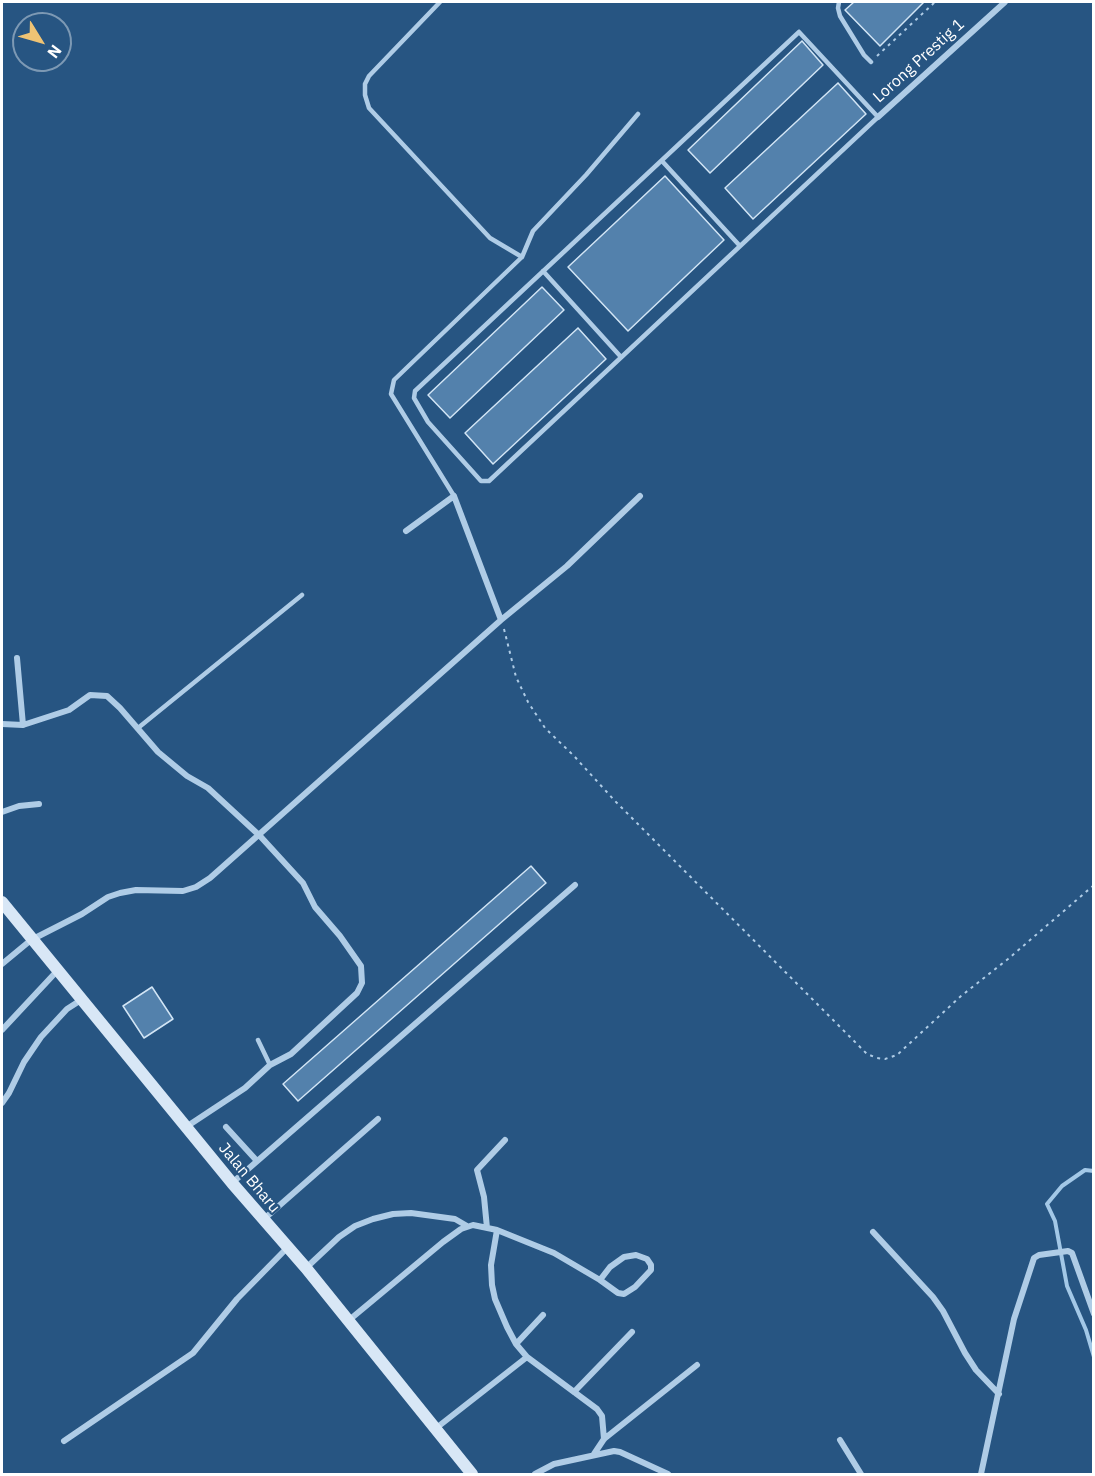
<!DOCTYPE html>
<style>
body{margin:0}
#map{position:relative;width:1095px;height:1476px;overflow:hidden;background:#275582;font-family:"IBM Plex Sans",sans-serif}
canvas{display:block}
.frame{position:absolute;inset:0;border:3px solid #fff;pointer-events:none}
.north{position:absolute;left:12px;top:12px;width:60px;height:60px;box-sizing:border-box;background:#275582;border:2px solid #7d99b4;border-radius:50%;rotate:127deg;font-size:16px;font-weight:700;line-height:24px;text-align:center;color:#fff}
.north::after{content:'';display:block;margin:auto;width:21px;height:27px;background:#efc374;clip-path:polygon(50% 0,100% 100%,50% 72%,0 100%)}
</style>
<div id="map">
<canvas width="1095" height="1476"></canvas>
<div class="frame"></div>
<div class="north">N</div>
</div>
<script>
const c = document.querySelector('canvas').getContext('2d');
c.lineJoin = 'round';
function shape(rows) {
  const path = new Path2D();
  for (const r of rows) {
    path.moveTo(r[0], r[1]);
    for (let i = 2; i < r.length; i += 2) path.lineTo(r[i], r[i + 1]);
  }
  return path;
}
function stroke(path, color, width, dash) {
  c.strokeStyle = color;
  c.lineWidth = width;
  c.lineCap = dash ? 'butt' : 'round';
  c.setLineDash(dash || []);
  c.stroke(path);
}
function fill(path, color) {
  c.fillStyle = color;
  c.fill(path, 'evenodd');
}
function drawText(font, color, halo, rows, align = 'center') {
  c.font = font + ' "IBM Plex Sans",sans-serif';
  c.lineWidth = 4.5;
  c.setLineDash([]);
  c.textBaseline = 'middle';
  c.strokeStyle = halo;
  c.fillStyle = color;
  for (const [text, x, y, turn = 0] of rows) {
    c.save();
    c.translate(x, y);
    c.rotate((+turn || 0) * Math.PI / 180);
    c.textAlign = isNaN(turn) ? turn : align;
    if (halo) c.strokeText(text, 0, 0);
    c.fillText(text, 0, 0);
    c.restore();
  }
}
stroke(shape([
 [1094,1171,1085,1170,1062,1186,1047,1204,1055,1221,1067,1286,1086,1330,1094,1357]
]), '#a3c8e7', 4);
const building = shape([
 [854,2,924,2,880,46,845,10,854,2],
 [802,41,823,65,710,173,688,150,802,41],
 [838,83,866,114,753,219,725,188,838,83],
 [665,176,724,240,628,331,568,267,665,176],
 [542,287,564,310,450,418,428,395,542,287],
 [578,328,606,359,493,464,465,433,578,328],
 [531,866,546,883,298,1101,283,1084,531,866],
 [152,987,173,1019,144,1038,123,1006,152,987]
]);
fill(building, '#5381ac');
stroke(building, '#d2e5f5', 1.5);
stroke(shape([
 [877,56,935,2],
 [504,629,516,677,528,702,545,728,574,756,615,801,867,1054,877,1058,885,1059,897,1055,961,996,1008,959,1094,885]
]), '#afcce6', 2, [3, 4.5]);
stroke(shape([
 [440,2,369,76,365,84,365,95,369,108,490,238,522,257],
 [839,2,838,8,840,16,864,55,871,62],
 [799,32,878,117,489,481,481,481,428,422,414,398,415,391,799,32],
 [662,161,740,246],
 [543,271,621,357],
 [454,496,391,394,394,380,522,257,533,231,586,175,638,114],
 [138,728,302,595],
 [258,1040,270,1065]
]), '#afcce6', 4.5);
stroke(shape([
 [878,117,1005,2],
 [406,531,454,496,501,620],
 [17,658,23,725],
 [2,724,23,725,69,710,90,695,107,696,120,708,158,752,187,776,208,788,260,836,303,883,315,907,340,936,361,966,362,983,357,993,291,1054,270,1065,245,1088,186,1127],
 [2,812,19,806,39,804],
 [2,964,31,940,82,914,108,897,120,893,136,890,183,891,196,887,210,878,501,620,567,566,640,496],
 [2,1030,57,971],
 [2,1103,9,1093,24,1062,41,1037,67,1009,81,1000],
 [226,1127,257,1161],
 [232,1183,575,885],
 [264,1219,378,1119],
 [487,1228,484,1197,477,1170,505,1140],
 [497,1230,491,1265,492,1285,495,1299,507,1327,516,1344,527,1357,597,1409,602,1416,604,1439],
 [873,1232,933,1297,943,1311,965,1353,976,1370,999,1394],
 [306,1268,339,1237,355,1226,373,1219,393,1214,411,1213,455,1219,467,1226],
 [348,1321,443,1242,461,1229,473,1225,497,1230,554,1253,600,1280,618,1293,624,1294,635,1287,651,1270,651,1265,647,1259,636,1255,624,1257,610,1267,600,1280],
 [516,1344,543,1315],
 [574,1392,632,1332],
 [435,1429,527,1357],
 [840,1440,861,1474],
 [64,1441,193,1353,237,1299,287,1248],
 [594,1454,604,1439,697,1365],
 [535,1474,554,1464,614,1451,620,1452,668,1474],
 [981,1474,1014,1319,1034,1258,1039,1255,1068,1251,1072,1253,1094,1314]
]), '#afcce6', 6);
stroke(shape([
 [2,902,232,1183,306,1268,472,1474]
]), '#d8e7f6', 12);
drawText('16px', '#fff', '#275582', [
 ["Lorong Prestig 1",919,61,-42],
 ["Jalan Bharu",249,1178,50]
]);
</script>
